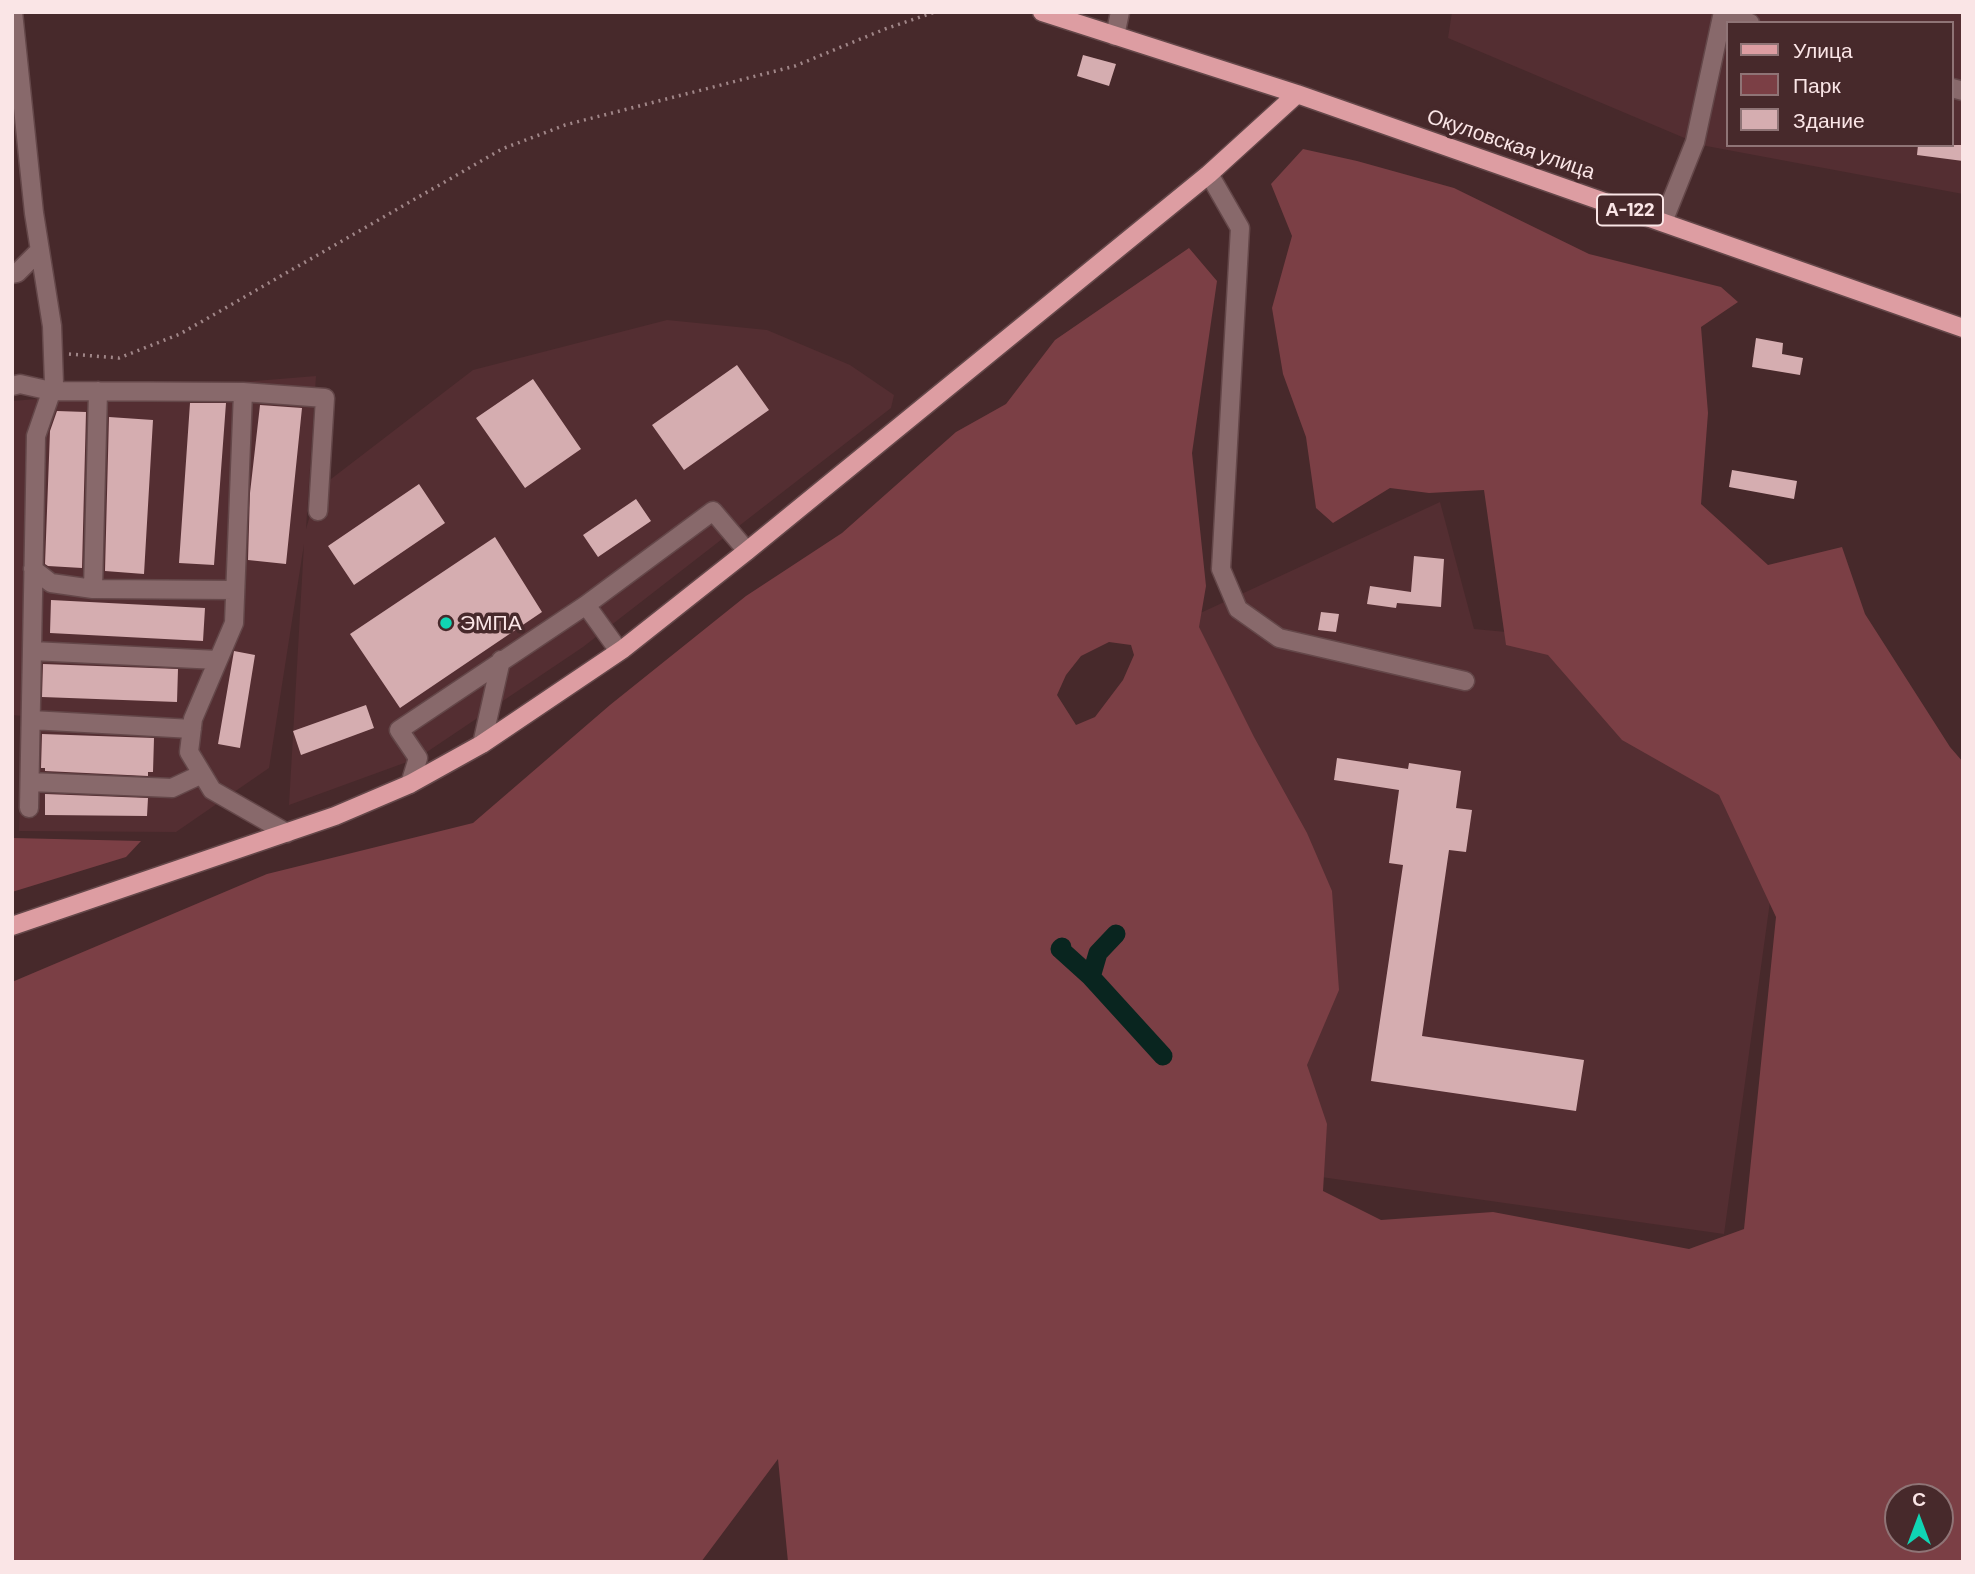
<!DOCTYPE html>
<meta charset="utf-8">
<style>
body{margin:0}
#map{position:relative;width:1975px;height:1574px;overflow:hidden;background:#47292b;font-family:Barlow,sans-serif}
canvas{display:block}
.frame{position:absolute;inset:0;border:14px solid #fae5e6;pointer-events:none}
.legend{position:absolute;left:1726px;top:21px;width:228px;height:126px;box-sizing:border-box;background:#47292b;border:2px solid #8f7476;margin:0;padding:9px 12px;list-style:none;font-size:21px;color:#fae5e6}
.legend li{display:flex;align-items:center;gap:14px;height:35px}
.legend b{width:35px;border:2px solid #8f7476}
.north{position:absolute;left:1884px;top:1483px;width:70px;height:70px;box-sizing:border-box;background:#47292b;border:2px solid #8f7476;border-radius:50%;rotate:0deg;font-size:19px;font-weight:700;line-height:28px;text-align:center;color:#fae5e6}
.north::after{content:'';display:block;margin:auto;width:24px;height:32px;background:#10d5b4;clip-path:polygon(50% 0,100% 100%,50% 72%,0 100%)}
</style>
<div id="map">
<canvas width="1975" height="1574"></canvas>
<div class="frame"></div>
<ul class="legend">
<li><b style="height:9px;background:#dd9da2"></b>Улица</li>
<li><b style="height:19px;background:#7b3f45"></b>Парк</li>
<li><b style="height:19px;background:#d5adb0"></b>Здание</li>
</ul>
<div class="north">С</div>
</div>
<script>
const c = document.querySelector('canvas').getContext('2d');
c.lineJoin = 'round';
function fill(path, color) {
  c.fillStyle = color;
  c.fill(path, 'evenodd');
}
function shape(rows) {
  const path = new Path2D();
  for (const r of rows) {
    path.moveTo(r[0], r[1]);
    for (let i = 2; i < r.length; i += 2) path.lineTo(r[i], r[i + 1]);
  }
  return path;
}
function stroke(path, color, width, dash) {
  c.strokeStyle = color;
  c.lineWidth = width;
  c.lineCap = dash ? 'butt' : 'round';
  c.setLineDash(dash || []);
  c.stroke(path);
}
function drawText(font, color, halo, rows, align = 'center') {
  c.font = font + ' Barlow,sans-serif';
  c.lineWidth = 7;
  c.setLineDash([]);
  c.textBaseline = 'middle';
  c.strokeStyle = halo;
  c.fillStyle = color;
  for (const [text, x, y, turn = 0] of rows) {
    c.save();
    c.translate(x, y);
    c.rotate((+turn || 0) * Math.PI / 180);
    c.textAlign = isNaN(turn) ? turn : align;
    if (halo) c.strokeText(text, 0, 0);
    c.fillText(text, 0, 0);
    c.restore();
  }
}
fill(shape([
 [1452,12,1963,12,1963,194,1701,145,1448,38],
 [1728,23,1952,23,1952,145,1728,145],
 [667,320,767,330,850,365,894,395,891,408,583,647,418,758,289,805,304,544,269,768,176,832,19,831,23,716,12,715,12,401,316,376,306,529,318,489,473,370],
 [1440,502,1474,629,1582,639,1795,721,1724,1234,1123,1149,1181,622]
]), '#542e32');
fill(shape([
 [1303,149,1357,161,1454,188,1589,254,1721,287,1738,302,1701,327,1708,413,1701,504,1768,565,1842,547,1865,614,1950,747,1963,762,1963,1562,788,1562,778,1459,701,1562,12,1562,12,982,267,874,473,823,610,705,746,596,842,533,956,432,1006,404,1055,340,1189,248,1217,281,1192,453,1206,586,1199,627,1254,737,1307,833,1332,891,1339,990,1307,1065,1327,1124,1323,1191,1381,1220,1493,1212,1689,1249,1744,1229,1776,917,1719,795,1622,740,1548,655,1506,645,1484,490,1429,493,1390,488,1333,523,1316,508,1306,437,1283,374,1272,308,1292,236,1271,184],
 [1109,642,1131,645,1134,655,1123,680,1095,717,1076,725,1057,695,1066,675,1081,656],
 [1898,1497,1940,1497,1940,1539,1898,1539],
 [12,838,141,841,126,857,12,892]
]), '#7b3f45');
stroke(shape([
 [1116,934,1098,953,1091,977,1163,1056],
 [1062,947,1060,949,1091,977]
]), '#09251f', 19);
fill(shape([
 [1083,55,1116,64,1109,86,1077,76],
 [1918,145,1963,145,1963,161,1917,155],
 [1756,338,1783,343,1782,354,1803,358,1800,375,1752,367],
 [737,365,769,410,684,470,652,425],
 [533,379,581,449,525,488,476,418],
 [190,403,226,403,214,565,179,563],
 [260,405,302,408,286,564,248,560,250,493],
 [57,411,86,412,82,568,48,566,45,564,50,431],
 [109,417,153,420,144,574,105,571],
 [1732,470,1797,481,1794,499,1729,487],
 [419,484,445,523,354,585,328,546],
 [636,499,651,521,598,557,583,535],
 [495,537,542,612,400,708,350,634],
 [1414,556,1444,559,1441,607,1397,603,1396,608,1367,604,1370,586,1411,592],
 [51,600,205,608,203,641,50,633],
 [1321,612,1339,614,1336,632,1318,630],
 [234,651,255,655,240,748,218,744],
 [43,664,178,669,177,702,42,697],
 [366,705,374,728,301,755,293,731],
 [42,734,154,738,153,772,148,772,148,776,45,771,45,768,41,768],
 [1337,758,1408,769,1409,763,1461,771,1456,808,1472,810,1466,852,1449,850,1422,1036,1584,1060,1576,1111,1371,1081,1403,865,1389,863,1399,790,1334,780],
 [45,794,148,798,147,816,45,815]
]), '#d5adb0');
const minor = shape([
 [13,12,34,213,52,326,54,384,36,436,29,808],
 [1723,13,1750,23],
 [1115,36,1120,12],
 [1952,88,1963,91],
 [1209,174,1240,228,1221,569,1238,609,1279,638,1465,681],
 [1663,222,1695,142,1723,12],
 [12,274,17,273,40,250],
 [12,386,20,384,51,391,243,392,234,623,193,719,189,752,212,790,287,833],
 [98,391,93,589,235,590],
 [243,392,325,398,318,511],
 [33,569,51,583,93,589],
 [32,651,218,660],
 [619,651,586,605,713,511,747,551],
 [31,720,192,729],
 [482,744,501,660],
 [30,782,172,788,202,774],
 [410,784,418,758,399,730,586,605]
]);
const major = shape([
 [1042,12,1297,94,1963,328],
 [12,926,335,816,410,784,482,744,623,649,747,551,1209,174,1297,94]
]);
stroke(minor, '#644749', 21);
stroke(major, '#644749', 21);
stroke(shape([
 [69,354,119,358,180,334,502,149,565,125,795,66,885,29,935,12]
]), '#a08688', 3.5, [2, 5]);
stroke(minor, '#88696b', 18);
stroke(major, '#dd9da2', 18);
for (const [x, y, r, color] of [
 [446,623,7,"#10d5b4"]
]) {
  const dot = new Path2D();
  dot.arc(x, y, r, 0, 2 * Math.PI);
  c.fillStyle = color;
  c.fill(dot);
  stroke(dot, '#47292b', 2.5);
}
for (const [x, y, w] of [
 [1630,210,66]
]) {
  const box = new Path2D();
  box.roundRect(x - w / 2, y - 15.5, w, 31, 5);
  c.fillStyle = '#47292b';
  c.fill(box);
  stroke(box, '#fae5e6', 2);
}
drawText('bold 19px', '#fae5e6', null, [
 ["А-122",1630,210]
]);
drawText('21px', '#fae5e6', '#47292b', [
 ["Окуловская улица",1511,144,19]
]);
drawText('21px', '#fae5e6', '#47292b', [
 ["ЭМПА",460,623]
], 'left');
</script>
